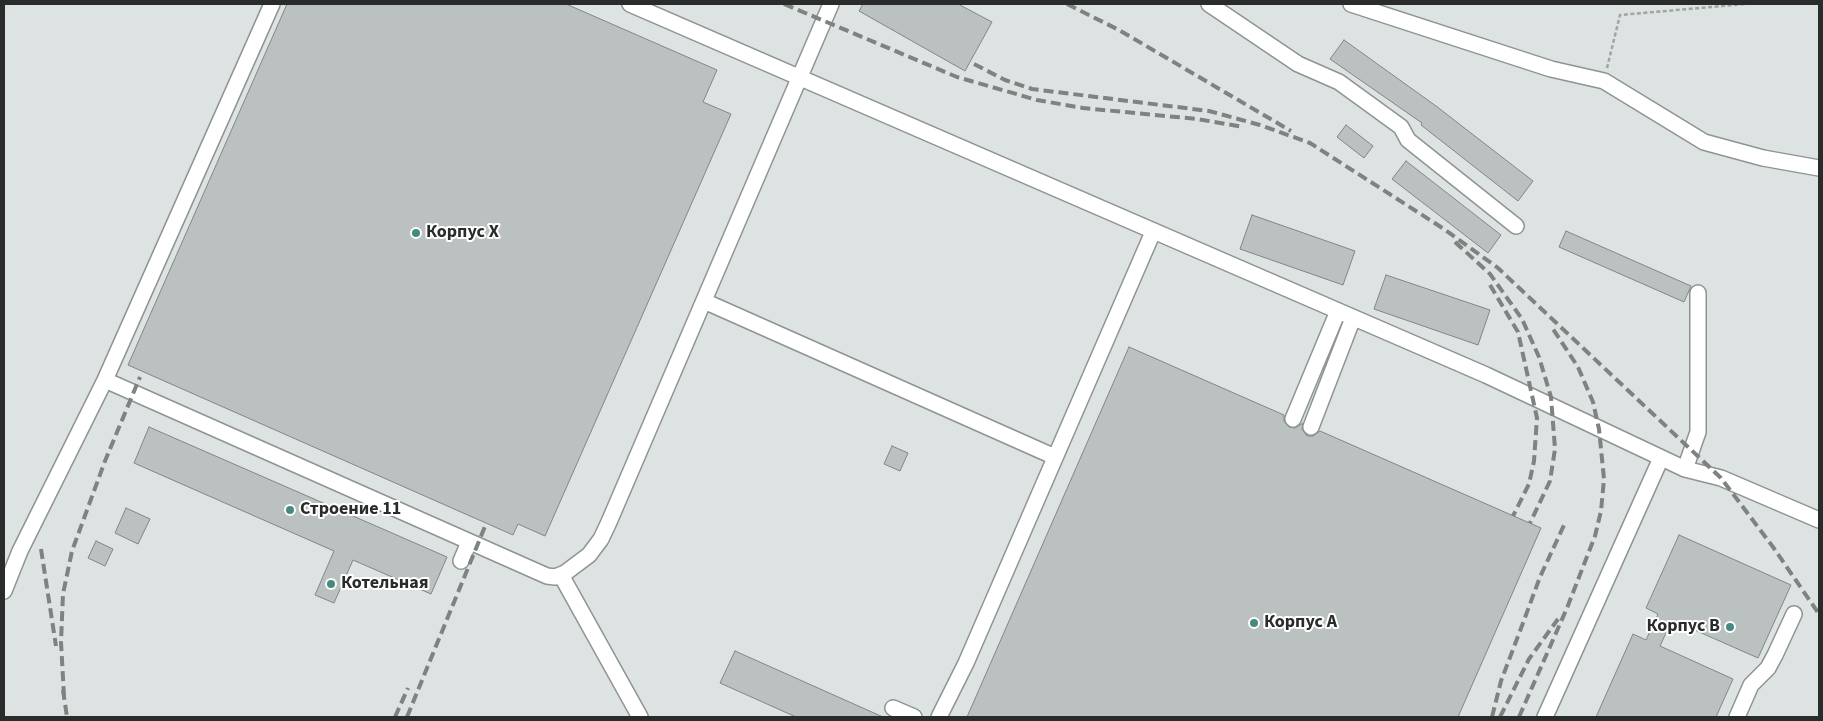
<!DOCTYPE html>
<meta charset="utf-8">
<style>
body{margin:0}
#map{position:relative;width:1823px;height:721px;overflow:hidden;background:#dde3e2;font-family:"Source Sans 3",sans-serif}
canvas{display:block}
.frame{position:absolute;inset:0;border:5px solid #292c2b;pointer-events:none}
</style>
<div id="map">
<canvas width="1823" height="721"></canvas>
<div class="frame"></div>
</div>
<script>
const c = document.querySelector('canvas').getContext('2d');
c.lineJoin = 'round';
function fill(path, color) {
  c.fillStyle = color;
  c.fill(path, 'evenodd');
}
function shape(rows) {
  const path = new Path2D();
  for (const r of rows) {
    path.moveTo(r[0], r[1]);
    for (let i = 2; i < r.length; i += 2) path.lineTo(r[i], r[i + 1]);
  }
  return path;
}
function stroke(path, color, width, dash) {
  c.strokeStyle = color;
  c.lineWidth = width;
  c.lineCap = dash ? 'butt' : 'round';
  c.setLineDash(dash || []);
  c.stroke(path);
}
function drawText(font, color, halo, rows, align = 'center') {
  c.font = font + ' "Source Sans 3",sans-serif';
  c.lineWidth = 4;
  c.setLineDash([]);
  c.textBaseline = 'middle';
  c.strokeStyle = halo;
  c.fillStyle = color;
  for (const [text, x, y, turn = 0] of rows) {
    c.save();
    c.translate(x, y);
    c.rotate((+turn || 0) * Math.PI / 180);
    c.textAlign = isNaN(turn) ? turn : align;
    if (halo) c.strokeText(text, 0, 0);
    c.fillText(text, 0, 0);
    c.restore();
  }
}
const building = shape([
 [287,4,566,4,717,70,703,102,731,114,545,536,518,524,513,535,128,365,287,4],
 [863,4,958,4,992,22,965,71,859,11,863,4],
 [1344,40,1436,106,1533,181,1518,201,1421,125,1422,123,1330,59,1344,40],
 [1346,125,1373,146,1364,158,1337,137,1346,125],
 [1406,161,1501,235,1488,253,1392,179,1406,161],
 [1252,215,1355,251,1343,285,1240,249,1252,215],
 [1566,231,1691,286,1684,302,1559,247,1566,231],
 [1386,275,1490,310,1478,345,1374,309,1386,275],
 [1129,347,1284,415,1284,421,1289,427,1295,428,1303,423,1302,429,1307,436,1313,436,1320,431,1541,528,1458,717,967,717,1129,347],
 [149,427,447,557,431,594,353,560,334,603,315,595,334,551,134,463,149,427],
 [892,446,908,453,900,471,884,464,892,446],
 [126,508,150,519,138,544,115,533,126,508],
 [1679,535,1791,585,1758,658,1672,620,1660,646,1733,679,1716,717,1596,717,1633,634,1646,640,1658,614,1646,608,1679,535],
 [96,541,113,549,105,566,88,558,96,541],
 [735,651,883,717,796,717,720,683,735,651]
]);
fill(building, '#bbc1c0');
stroke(building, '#808685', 1);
const minor = shape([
 [630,4,1486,375,1685,469,1721,478,1819,520],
 [1209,4,1298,64,1339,82,1401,127,1408,140,1516,226],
 [1351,4,1551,69,1604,81,1704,142,1763,158,1819,168],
 [704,301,1055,457],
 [105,380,547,576,555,577,565,573,589,555,601,539,609,522,831,4],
 [1293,419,1338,311],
 [1311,427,1353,318],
 [1685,469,1698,432,1698,293],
 [461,561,469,542],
 [561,575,640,717],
 [4,591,20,551,105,380,272,4],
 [893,708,914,717],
 [939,717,966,663,1153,232],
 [1545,717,1661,458],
 [1737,717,1751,685,1768,668,1775,655,1794,614]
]);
stroke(minor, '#8d9492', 18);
stroke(shape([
 [1607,68,1620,15,1745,4]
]), '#a0a5a4', 2.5, [4, 2.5]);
stroke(minor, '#fff', 15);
stroke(shape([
 [784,4,957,77,1037,100,1083,108,1197,119,1244,127],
 [1067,4,1119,30,1291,131],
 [974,64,1005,80,1032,89,1209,111,1260,125,1310,143,1444,229,1498,268,1721,478,1773,547,1819,614],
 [1455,242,1490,274,1522,319,1539,357,1551,397,1555,449,1550,481,1530,523],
 [1490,285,1518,332,1537,418,1534,461,1529,484,1513,516],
 [41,549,56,646],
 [63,690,67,717],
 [64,696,61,642,63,594,72,551,105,461,140,377],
 [395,717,408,688],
 [407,717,486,524],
 [1492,717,1501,681,1520,631,1540,577,1565,523],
 [1500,717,1529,659,1558,619],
 [1519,717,1567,608,1595,536,1601,511,1604,479,1599,429,1593,402,1578,367,1551,326]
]), '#7e8281', 4, [10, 5]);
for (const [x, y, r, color] of [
 [416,233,5,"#468a7f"],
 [290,510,5,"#468a7f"],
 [331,584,5,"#468a7f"],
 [1254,623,5,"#468a7f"],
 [1730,627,5,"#468a7f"]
]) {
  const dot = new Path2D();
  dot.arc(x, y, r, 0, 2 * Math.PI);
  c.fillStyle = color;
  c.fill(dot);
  stroke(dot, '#fff', 2);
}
drawText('bold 18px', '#292c2b', '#fff', [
 ["Корпус Х",426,233],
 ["Строение 11",300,510],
 ["Котельная",341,584],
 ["Корпус А",1264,623],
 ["Корпус В",1720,627,"right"]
], 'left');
</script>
